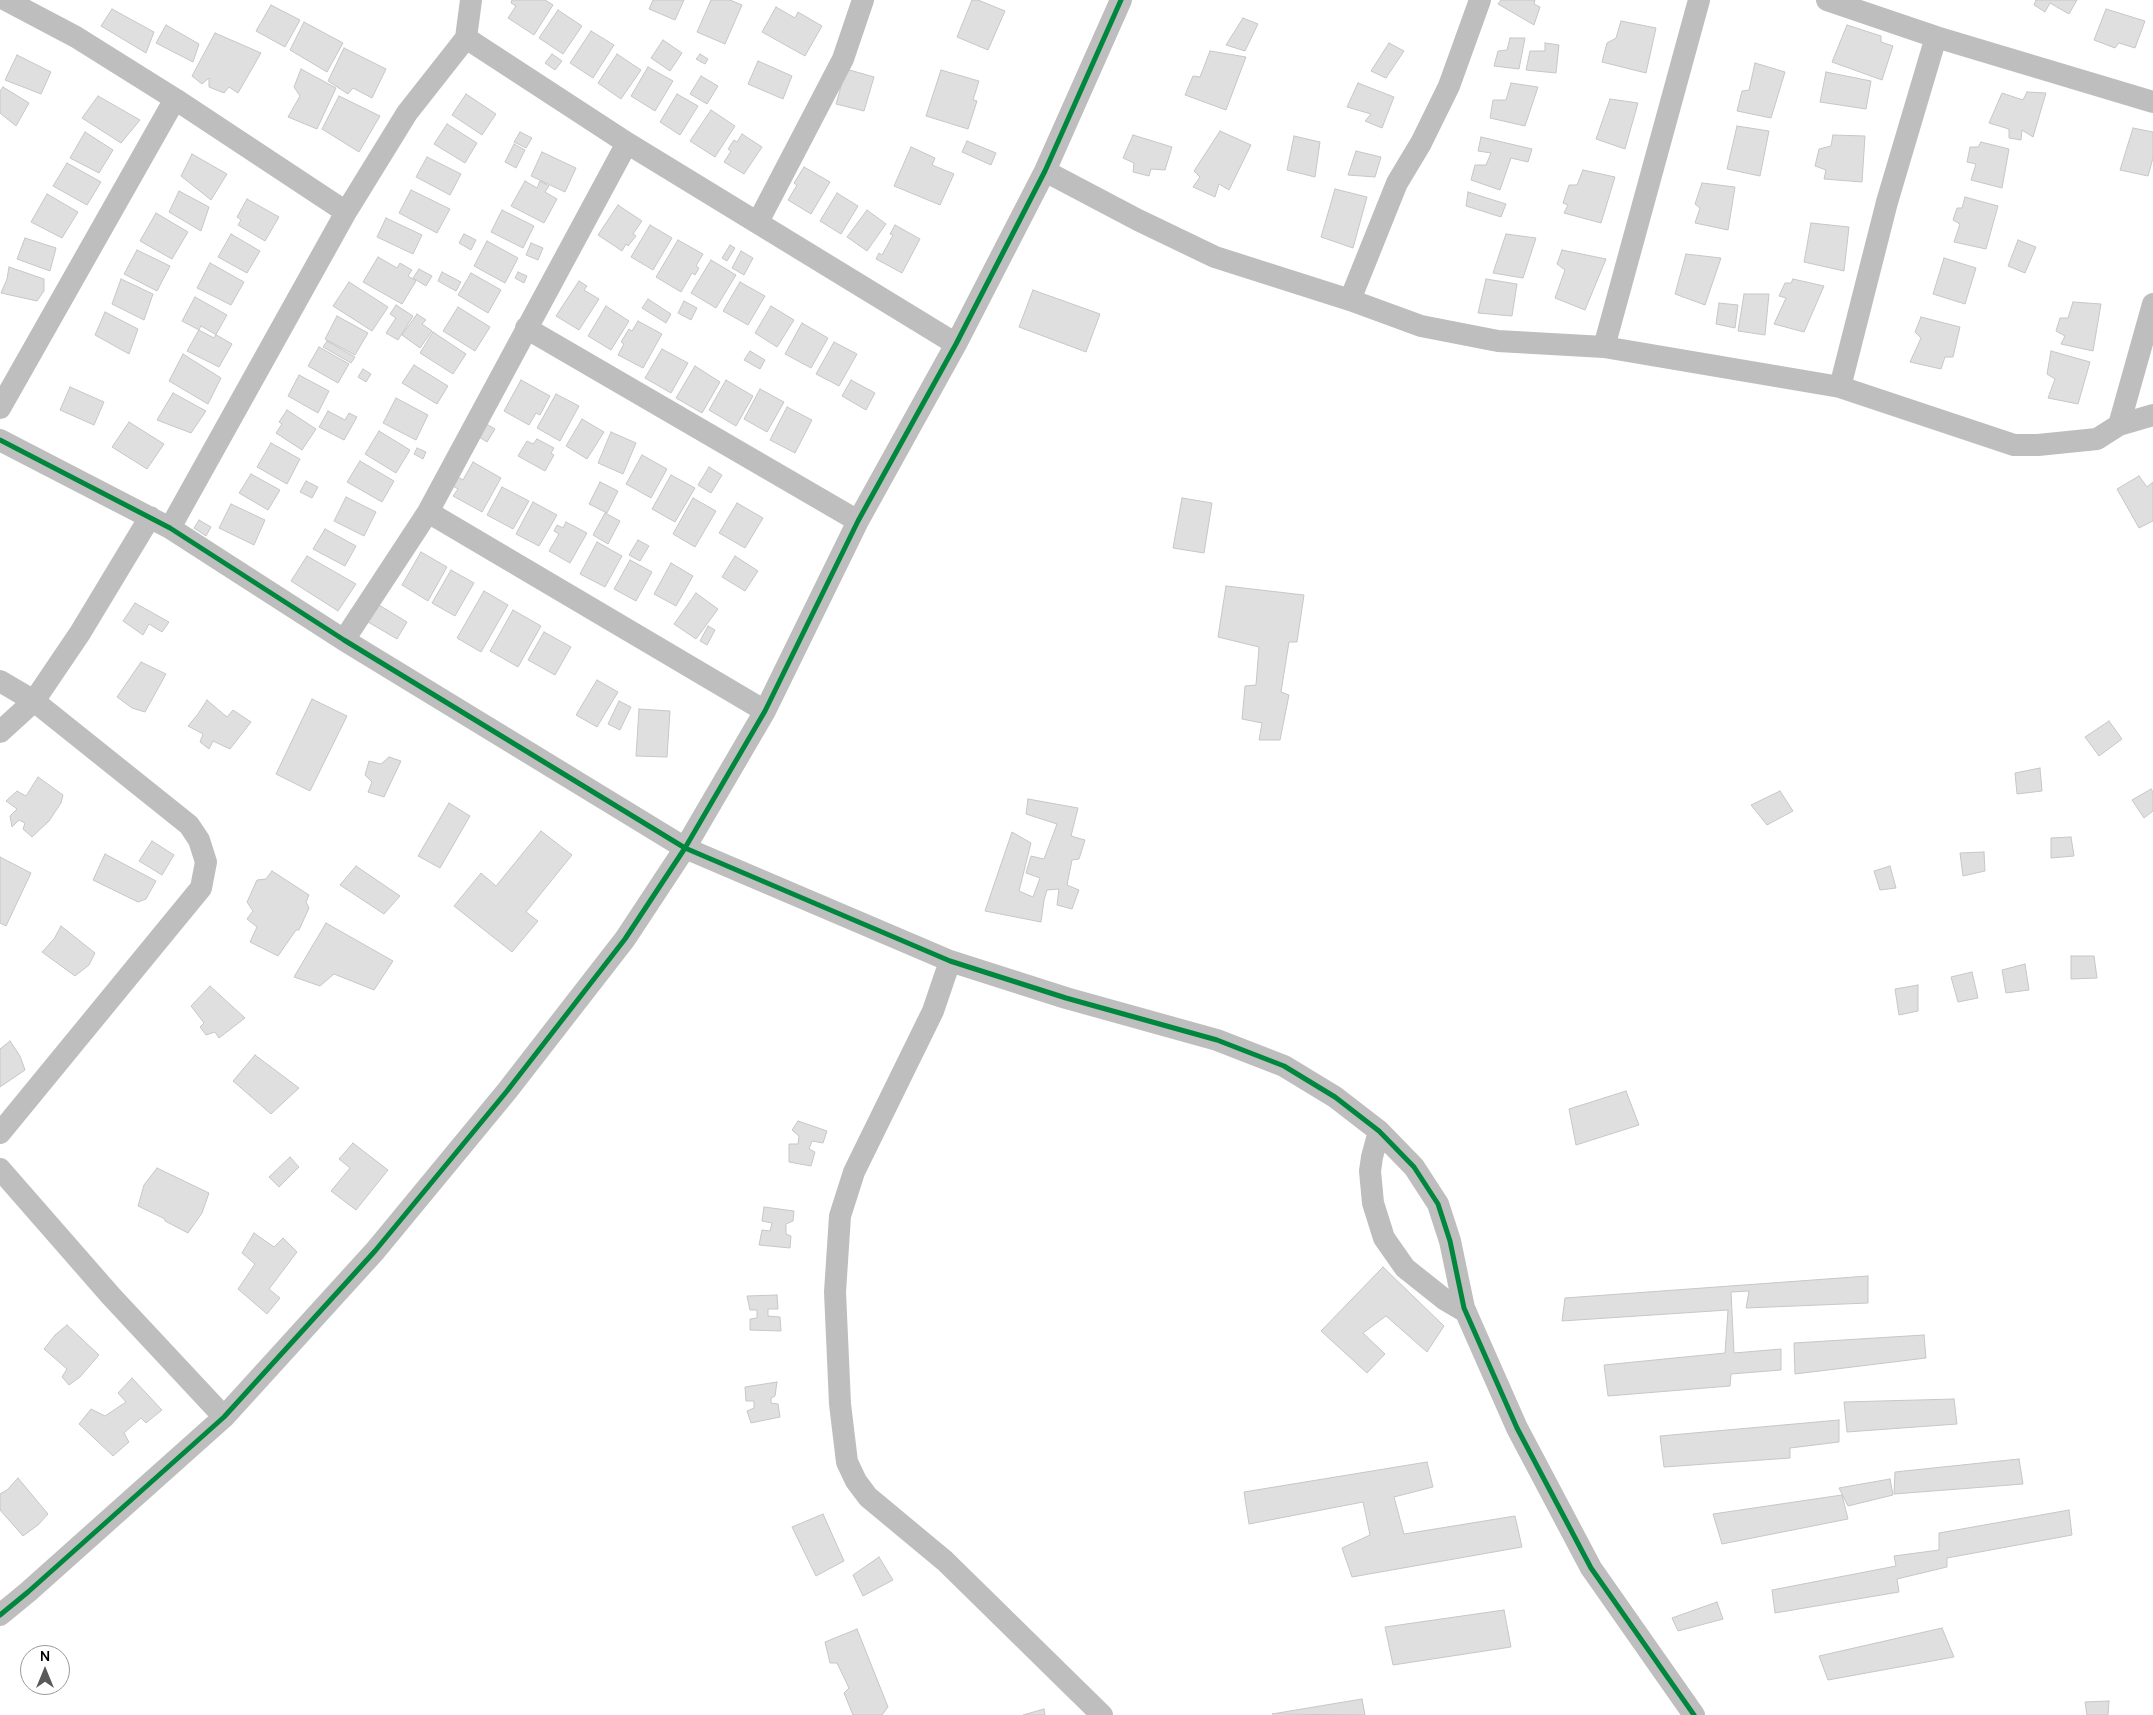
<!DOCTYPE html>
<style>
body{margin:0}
#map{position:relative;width:2153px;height:1715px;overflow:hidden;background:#fff;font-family:Manrope,sans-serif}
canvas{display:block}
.north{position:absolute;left:20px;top:1645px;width:50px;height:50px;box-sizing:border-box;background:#fff;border:1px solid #999;border-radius:50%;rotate:0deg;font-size:14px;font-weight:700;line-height:20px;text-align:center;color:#000}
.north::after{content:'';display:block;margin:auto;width:18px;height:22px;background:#595959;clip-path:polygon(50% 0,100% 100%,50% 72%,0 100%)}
</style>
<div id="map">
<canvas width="2153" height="1715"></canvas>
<div class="north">N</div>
</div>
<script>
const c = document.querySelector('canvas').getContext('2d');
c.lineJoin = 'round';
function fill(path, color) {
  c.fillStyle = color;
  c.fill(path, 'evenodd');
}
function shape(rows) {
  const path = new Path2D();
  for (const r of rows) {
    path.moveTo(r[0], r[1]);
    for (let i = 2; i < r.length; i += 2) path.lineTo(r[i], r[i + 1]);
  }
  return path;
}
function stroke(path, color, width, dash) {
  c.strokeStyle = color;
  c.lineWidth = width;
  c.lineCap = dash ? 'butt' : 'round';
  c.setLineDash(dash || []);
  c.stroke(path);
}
const building = shape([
 [512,0,545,0,553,5,534,35,508,18,516,6,511,3,512,0],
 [653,0,684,0,675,20,649,9,653,0],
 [711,0,730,0,742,5,725,44,697,32,711,0],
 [972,0,978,0,1005,11,988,50,957,37,972,0],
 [1501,0,1535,0,1534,4,1540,7,1534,25,1498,4,1501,0],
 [2036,0,2077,0,2069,14,2050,3,2045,12,2034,5,2036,0],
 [271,5,300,20,285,47,256,31,271,5],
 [776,7,795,18,798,12,822,26,805,56,762,32,776,7],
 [112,9,154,32,146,53,101,26,112,9],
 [2106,9,2145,21,2135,48,2119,43,2115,48,2094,40,2106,9],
 [558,10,582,26,563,54,539,38,558,10],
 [1243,18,1258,24,1245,51,1226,45,1243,18],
 [1621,21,1656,28,1646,73,1602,62,1607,43,1616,38,1621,21],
 [304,22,343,43,327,72,290,50,304,22],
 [166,25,199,44,193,62,156,43,166,25],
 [1847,25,1881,36,1881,42,1893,46,1882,80,1832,62,1847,25],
 [591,31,614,45,593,78,570,63,591,31],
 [215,33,261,53,238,93,229,87,224,93,209,87,209,78,202,84,192,76,215,33],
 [1510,38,1525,38,1519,69,1494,66,1498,51,1507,50,1510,38],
 [663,40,682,53,670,71,651,58,663,40],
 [1389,43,1404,51,1386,78,1371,71,1389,43],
 [1545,43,1559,45,1556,73,1526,70,1530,51,1545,51,1545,43],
 [344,48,386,69,372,98,353,88,348,94,328,81,344,48],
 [1210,51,1246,57,1226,110,1185,95,1193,76,1200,77,1210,51],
 [552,54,562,61,555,70,545,63,552,54],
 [617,54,641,70,621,99,598,83,617,54],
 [700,54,708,59,705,64,696,59,700,54],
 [17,55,51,72,41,94,5,80,17,55],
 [758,61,792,76,783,99,748,84,758,61],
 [1755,63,1785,72,1771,118,1737,111,1742,91,1749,90,1755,63],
 [648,67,673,81,655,111,631,96,648,67],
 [301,69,336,88,317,129,288,117,300,96,294,87,301,69],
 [846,69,874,77,864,111,836,104,846,69],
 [941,70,979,81,973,100,977,101,968,129,926,116,941,70],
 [1826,72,1871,81,1866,109,1820,102,1826,72],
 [701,76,718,86,707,104,690,94,701,76],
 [1358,83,1394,97,1382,128,1365,121,1371,114,1347,107,1358,83],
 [1511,83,1538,87,1525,126,1490,118,1493,100,1506,100,1511,83],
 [3,87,29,103,16,126,0,113,0,91,3,87],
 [2027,92,2046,93,2033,137,2022,130,2021,140,2009,138,2009,129,1989,123,2002,93,2023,100,2027,92],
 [466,94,496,114,482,135,452,115,466,94],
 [677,94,698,106,680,135,660,122,677,94],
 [98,96,140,120,121,143,82,118,98,96],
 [339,96,380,116,359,152,322,129,339,96],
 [1610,99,1638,103,1625,149,1596,139,1610,99],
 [711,110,735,126,715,157,690,141,711,110],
 [447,124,477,143,465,163,434,144,447,124],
 [1737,126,1769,131,1760,176,1727,169,1737,126],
 [2133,128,2153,132,2153,158,2148,176,2120,170,2133,128],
 [1220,131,1251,145,1229,190,1219,184,1215,197,1193,187,1200,177,1194,171,1220,131],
 [85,132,113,150,99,173,70,158,85,132],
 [520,132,532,138,526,148,514,142,520,132],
 [742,134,762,147,744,174,724,162,731,151,728,149,734,140,737,142,742,134],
 [1133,135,1172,147,1165,170,1151,169,1149,176,1133,172,1134,163,1123,158,1133,135],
 [1833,135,1865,136,1862,182,1824,179,1826,170,1815,166,1819,149,1831,146,1833,135],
 [1294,136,1320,142,1315,177,1287,170,1294,136],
 [1481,137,1532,149,1528,162,1511,158,1500,190,1471,180,1475,165,1486,165,1491,153,1478,151,1481,137],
 [967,141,996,153,991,165,962,152,967,141],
 [1981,142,2009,149,2002,188,1971,180,1976,164,1967,162,1970,147,1978,147,1981,142],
 [514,144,525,150,516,168,505,162,514,144],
 [911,147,935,158,932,165,954,174,940,205,894,186,911,147],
 [1356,151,1381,157,1375,177,1348,175,1356,151],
 [542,152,576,168,565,192,531,176,542,152],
 [192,154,227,174,211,200,181,176,192,154],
 [427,157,461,174,450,195,416,177,427,157],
 [67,163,101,182,87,205,53,186,67,163],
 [804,167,830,182,811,214,788,200,797,185,794,183,804,167],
 [1583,170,1615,177,1601,223,1564,213,1568,205,1563,203,1569,185,1577,185,1583,170],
 [525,181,537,188,540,181,549,186,545,192,557,199,544,223,511,206,525,181],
 [1702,183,1735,187,1728,230,1695,223,1700,208,1695,204,1702,183],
 [1335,189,1367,197,1353,248,1321,237,1335,189],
 [411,190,450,209,437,233,399,213,411,190],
 [179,191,209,207,201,231,169,212,179,191],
 [1468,192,1506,204,1501,217,1466,206,1468,192],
 [837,193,858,206,841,234,820,221,837,193],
 [47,194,78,212,62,238,31,222,47,194],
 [1965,197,1998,206,1986,249,1954,242,1960,224,1953,220,1957,208,1962,208,1965,197],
 [247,199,279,217,265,241,238,225,241,220,237,217,247,199],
 [618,205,642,221,633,234,636,236,628,246,626,244,622,251,598,235,618,205],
 [502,210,534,226,523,248,491,232,502,210],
 [867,210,886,224,867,251,847,237,867,210],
 [156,213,188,232,172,259,140,241,156,213],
 [386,218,422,235,413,254,377,237,386,218],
 [1811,223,1849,227,1844,271,1804,262,1811,223],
 [650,225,672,238,653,270,631,257,650,225],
 [895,225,920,239,902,273,876,259,879,253,882,255,893,235,890,234,895,225],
 [231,234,260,251,247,273,218,257,231,234],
 [464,234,476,240,471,250,459,243,464,234],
 [1506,234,1536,238,1523,278,1493,273,1506,234],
 [25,238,56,248,50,271,17,259,25,238],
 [678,240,703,254,696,266,699,268,695,275,692,273,681,292,656,277,678,240],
 [2018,240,2036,247,2025,273,2008,266,2018,240],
 [487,241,518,258,505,283,474,266,487,241],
 [531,243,543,248,538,260,526,255,531,243],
 [730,245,735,248,727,261,722,258,730,245],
 [137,250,170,266,157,291,124,274,137,250],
 [1562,250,1606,259,1585,310,1555,298,1565,270,1557,264,1562,250],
 [741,251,753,258,744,275,732,268,741,251],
 [1686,254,1721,258,1705,305,1675,294,1686,254],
 [378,257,397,268,400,263,412,270,408,276,416,281,402,304,363,282,378,257],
 [1944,258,1976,268,1965,304,1933,294,1944,258],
 [711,260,736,275,716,308,691,293,711,260],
 [210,263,244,282,231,305,197,288,210,263],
 [9,267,44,279,44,291,37,301,1,293,7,279,9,267],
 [419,269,432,276,426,286,413,278,419,269],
 [442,272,461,282,456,291,438,281,442,272],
 [518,272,527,276,524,283,515,278,518,272],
 [471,273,501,290,488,313,458,295,471,273],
 [121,279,153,294,144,320,112,304,121,279],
 [1486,279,1517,284,1512,316,1478,313,1486,279],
 [1793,279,1824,286,1804,332,1774,324,1786,298,1779,296,1785,283,1791,283,1793,279],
 [579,281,587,286,584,290,599,299,579,330,556,316,579,281],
 [349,282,388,307,372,331,333,306,349,282],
 [740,282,765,296,748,325,723,311,740,282],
 [1033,290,1100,314,1086,352,1019,327,1033,290],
 [1744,294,1769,294,1765,335,1738,331,1744,294],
 [195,297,227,315,214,338,182,321,195,297],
 [648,299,671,314,666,323,642,308,648,299],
 [684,301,697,308,691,320,678,313,684,301],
 [2073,302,2101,304,2093,351,2061,344,2065,336,2056,331,2060,318,2068,318,2073,302],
 [1719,303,1738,305,1735,328,1716,324,1719,303],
 [396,305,413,316,398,340,386,333,396,318,390,314,396,305],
 [606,306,629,321,611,350,588,336,606,306],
 [771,306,794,320,777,347,755,333,771,306],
 [458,307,490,327,475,351,443,331,458,307],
 [105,312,138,329,129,354,95,335,105,312],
 [417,314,426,320,422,324,432,331,420,348,402,335,417,314],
 [337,316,368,333,355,355,325,339,337,316],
 [1921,317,1960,327,1953,357,1945,357,1941,369,1910,362,1921,338,1915,332,1921,317],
 [638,321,662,334,643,368,618,355,624,344,621,342,629,329,632,331,638,321],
 [802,323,828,338,811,368,785,354,802,323],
 [201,326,232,344,219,367,187,351,201,326],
 [433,332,466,354,453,374,420,353,433,332],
 [327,341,355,357,351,363,323,347,327,341],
 [834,342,857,354,839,386,816,374,834,342],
 [319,347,349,364,338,383,308,366,319,347],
 [662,349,688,363,671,393,645,378,662,349],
 [750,351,765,360,760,369,744,360,750,351],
 [2051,351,2090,362,2078,404,2048,398,2055,379,2047,374,2051,351],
 [183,354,221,378,208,404,169,381,183,354],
 [414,365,448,386,437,404,402,383,414,365],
 [695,366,720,382,702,413,676,398,695,366],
 [363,369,371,374,366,382,358,377,363,369],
 [299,375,329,391,318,413,288,396,299,375],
 [521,380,550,396,540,415,536,413,529,425,504,411,521,380],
 [726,380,753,396,736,426,709,410,726,380],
 [851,380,875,393,866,410,842,396,851,380],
 [70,387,104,402,94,425,60,410,70,387],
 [760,389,784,402,767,432,744,419,760,389],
 [173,393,206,411,191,433,157,420,173,393],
 [556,394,579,406,560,441,537,428,556,394],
 [396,398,428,415,416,440,383,423,396,398],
 [787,407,812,420,795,453,770,440,787,407],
 [287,410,316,429,302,450,276,433,282,424,279,422,287,410],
 [328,411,345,420,349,413,357,417,344,440,319,427,328,411],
 [582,419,604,432,587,459,566,446,582,419],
 [129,422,164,444,147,469,112,447,129,422],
 [483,422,495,429,487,442,476,435,483,422],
 [379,431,410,450,396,473,365,454,379,431],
 [611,432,636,443,623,474,598,463,611,432],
 [537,439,554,448,551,453,554,455,545,471,518,456,527,441,533,444,537,439],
 [271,443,300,459,287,484,257,467,271,443],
 [417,448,426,452,423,459,414,454,417,448],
 [642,455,667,469,651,498,626,484,642,455],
 [360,461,394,481,382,502,347,482,360,461],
 [473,462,501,478,482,512,453,496,458,489,453,486,458,477,463,480,473,462],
 [709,467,722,475,711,493,698,485,709,467],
 [251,474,280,490,268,510,239,493,251,474],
 [671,475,695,488,675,522,652,509,671,475],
 [2139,476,2147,487,2153,482,2153,521,2139,528,2117,489,2139,476],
 [306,481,318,487,312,498,300,492,306,481],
 [600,482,618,491,607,513,589,504,600,482],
 [502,487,529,501,513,529,487,515,502,487],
 [346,497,376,512,364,536,334,521,346,497],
 [693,498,716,511,695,547,673,534,693,498],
 [1182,498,1212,503,1204,553,1173,548,1182,498],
 [533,502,557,515,539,546,516,534,533,502],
 [737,503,763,518,745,548,719,533,737,503],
 [231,504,265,520,254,545,219,528,231,504],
 [605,513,620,521,608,544,593,535,605,513],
 [199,520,211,527,206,536,194,528,199,520],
 [566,522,587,533,570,563,549,551,559,534,554,531,557,525,563,528,566,522],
 [325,529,356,546,345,566,313,549,325,529],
 [638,540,649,546,640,561,629,555,638,540],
 [597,542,622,556,605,587,580,574,597,542],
 [421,552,447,567,428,601,402,585,421,552],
 [307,556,356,584,338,611,291,581,307,556],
 [735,556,758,571,745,591,722,577,735,556],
 [630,560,652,572,636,601,614,589,630,560],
 [671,563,693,576,676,606,654,594,671,563],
 [451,570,474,583,455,616,432,603,451,570],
 [1226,586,1304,595,1297,642,1289,642,1281,692,1289,695,1280,740,1259,740,1262,723,1242,719,1245,686,1256,685,1259,647,1218,637,1226,586],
 [484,591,508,605,481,652,457,638,484,591],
 [696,593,718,609,696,639,674,624,696,593],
 [135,603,169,622,162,632,149,624,143,635,123,621,135,603],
 [379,605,407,622,397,639,368,622,379,605],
 [513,610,541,626,518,667,490,651,513,610],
 [708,626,715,630,707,645,700,641,708,626],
 [544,632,571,647,555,675,528,660,544,632],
 [141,662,166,674,145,712,132,708,117,697,141,662],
 [597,680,618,692,597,727,576,715,597,680],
 [312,699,347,716,310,791,276,774,312,699],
 [207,700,227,717,233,710,251,722,230,749,213,741,209,749,200,742,203,734,188,726,198,714,207,700],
 [619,701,631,707,620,730,608,724,619,701],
 [639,709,670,711,667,757,636,756,639,709],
 [2109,721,2122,739,2099,756,2085,737,2109,721],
 [389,757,401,761,384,797,368,792,372,782,365,775,369,761,381,764,389,757],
 [2040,768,2042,791,2017,794,2015,773,2040,768],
 [38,777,63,795,61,803,49,821,32,837,23,829,25,823,19,820,12,827,10,816,17,809,6,801,17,791,26,796,38,777],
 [2151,789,2153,792,2153,811,2144,818,2132,800,2151,789],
 [1780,791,1793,811,1767,825,1751,805,1780,791],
 [1028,799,1078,808,1071,836,1085,840,1079,859,1072,860,1067,885,1079,890,1072,909,1057,905,1059,889,1047,890,1044,900,1041,922,985,911,1012,832,1031,843,1019,891,1033,897,1040,878,1026,873,1031,856,1044,859,1057,824,1026,814,1028,799],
 [449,803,470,816,440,868,418,856,449,803],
 [541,831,572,855,526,912,538,921,512,952,454,906,481,873,496,886,541,831],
 [2071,837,2074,856,2051,858,2051,838,2071,837],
 [152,841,174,855,162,875,139,861,152,841],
 [1984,852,1985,871,1963,876,1960,853,1984,852],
 [105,854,156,881,146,899,138,902,93,880,105,854],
 [0,857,31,873,6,926,0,923,0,857],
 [356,866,400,896,384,914,340,885,356,866],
 [1890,866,1896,888,1880,890,1874,871,1890,866],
 [272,871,309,895,306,902,309,908,299,930,296,930,278,956,250,942,257,927,247,919,253,911,247,902,257,880,266,879,272,871],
 [326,923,393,961,374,990,334,974,320,986,294,977,326,923],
 [61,926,95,953,89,965,75,976,42,952,54,939,61,926],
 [2071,956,2094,956,2097,978,2071,979,2071,956],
 [2025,964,2029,990,2006,993,2002,970,2025,964],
 [1972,972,1978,998,1958,1002,1951,977,1972,972],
 [1918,985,1918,1011,1899,1015,1895,989,1918,985],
 [210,986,245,1018,219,1038,215,1032,206,1035,200,1027,204,1023,191,1006,210,986],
 [10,1041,20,1056,25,1070,0,1087,0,1049,10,1041],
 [255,1055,299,1088,271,1114,233,1081,255,1055],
 [1626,1091,1639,1125,1576,1145,1569,1109,1626,1091],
 [798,1121,827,1131,823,1143,812,1141,809,1149,815,1152,811,1166,789,1162,789,1144,798,1144,799,1136,792,1130,798,1121],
 [353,1143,388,1170,356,1210,331,1191,350,1168,339,1159,353,1143],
 [290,1157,299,1167,279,1187,269,1177,290,1157],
 [157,1168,209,1193,202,1213,188,1233,165,1221,165,1219,138,1206,144,1185,157,1168],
 [764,1207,794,1211,793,1221,786,1224,786,1234,791,1236,790,1248,759,1245,762,1230,770,1231,772,1223,762,1221,764,1207],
 [254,1233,274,1247,283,1238,297,1252,269,1289,280,1298,267,1314,238,1289,255,1264,242,1253,254,1233],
 [1383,1267,1444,1326,1427,1352,1386,1316,1363,1333,1385,1354,1367,1373,1321,1331,1383,1267],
 [1868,1276,1868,1303,1746,1308,1749,1291,1731,1292,1734,1353,1781,1349,1781,1370,1731,1374,1730,1386,1608,1396,1604,1365,1725,1353,1728,1310,1562,1321,1565,1298,1868,1276],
 [777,1295,778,1309,768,1309,768,1316,780,1317,781,1331,750,1330,750,1319,757,1318,757,1310,750,1310,747,1296,777,1295],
 [67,1325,99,1355,80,1377,69,1385,62,1377,67,1369,44,1349,55,1335,67,1325],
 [1924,1335,1926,1358,1795,1374,1794,1343,1924,1335],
 [132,1378,162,1410,146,1423,141,1418,124,1433,129,1442,113,1456,79,1424,91,1409,105,1416,126,1402,118,1393,132,1378],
 [777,1382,775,1396,771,1398,771,1403,778,1404,780,1417,751,1423,747,1411,754,1408,754,1401,746,1401,745,1387,777,1382],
 [1954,1399,1957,1424,1847,1432,1844,1402,1954,1399],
 [1839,1420,1839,1442,1790,1448,1790,1458,1664,1467,1660,1436,1839,1420],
 [2019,1459,2023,1484,1894,1494,1895,1472,2019,1459],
 [1427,1462,1433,1487,1394,1497,1404,1534,1515,1516,1522,1547,1352,1577,1342,1548,1370,1535,1363,1502,1249,1524,1244,1492,1427,1462],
 [18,1478,48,1514,38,1525,23,1536,0,1510,0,1494,7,1490,18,1478],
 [1890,1479,1893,1495,1848,1506,1839,1488,1890,1479],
 [1842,1495,1848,1519,1722,1544,1713,1514,1842,1495],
 [2069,1510,2072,1535,1947,1558,1947,1567,1897,1579,1899,1592,1775,1613,1772,1590,1896,1566,1894,1556,1939,1550,1939,1533,2069,1510],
 [823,1514,844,1561,816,1576,792,1527,823,1514],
 [879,1557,893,1580,863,1596,853,1575,879,1557],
 [1717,1602,1723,1619,1678,1631,1672,1618,1717,1602],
 [1504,1610,1511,1647,1393,1665,1385,1627,1504,1610],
 [1942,1628,1954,1657,1828,1680,1819,1656,1942,1628],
 [857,1629,888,1707,882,1715,853,1715,844,1693,849,1688,837,1663,830,1663,825,1642,857,1629],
 [1362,1699,1365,1715,1272,1714,1362,1699],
 [2109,1701,2108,1715,2087,1715,2085,1702,2109,1701],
 [1044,1709,1045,1715,1023,1715,1044,1709]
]);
fill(building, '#dfdfdf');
stroke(building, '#c7c7c7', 1);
stroke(shape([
 [6,0,76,37,175,99,346,212],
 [1827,0,1936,37,2153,102],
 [466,38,627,143,956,344],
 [1045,171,1138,220,1215,257,1350,300,1421,326,1498,341,1604,347,1840,387,2014,445,2038,445,2097,439,2119,425,2153,415],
 [758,222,843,59,863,0],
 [1350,300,1397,183,1421,143,1449,86,1480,0],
 [526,328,858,521],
 [1604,347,1699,0],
 [1840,387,1887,202,1936,37],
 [0,408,175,99],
 [2119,425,2153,304],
 [0,440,170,528,344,640,685,848,950,961,1066,998,1217,1040,1284,1066,1335,1097,1379,1131,1414,1167,1438,1204,1450,1241,1464,1308,1517,1428,1591,1568,1694,1715],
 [428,512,765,711],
 [170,528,346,212,407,113,466,38,471,0],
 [344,640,428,512,627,143],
 [0,681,34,701,189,825,199,840,206,862,201,888,0,1133],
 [0,732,34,701,80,633,150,517],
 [950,961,933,1011,854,1172,840,1216,835,1292,840,1404,847,1462,856,1481,868,1497,945,1561,1102,1715],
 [1379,1131,1372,1157,1370,1171,1373,1203,1384,1238,1405,1268,1444,1299,1466,1312],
 [0,1169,111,1296,224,1417],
 [0,1615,28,1592,224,1417,375,1251,507,1091,625,939,685,848,765,711,858,521,956,344,1045,171,1121,0]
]), '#bebebe', 22);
stroke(shape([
 [0,440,170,528,344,640,685,848,950,961,1066,998,1217,1040,1284,1066,1335,1097,1379,1131,1414,1167,1438,1204,1450,1241,1464,1308,1517,1428,1591,1568,1694,1715],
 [0,1615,28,1592,224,1417,375,1251,507,1091,625,939,685,848,765,711,858,521,956,344,1045,171,1121,0]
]), '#00873e', 5);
</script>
